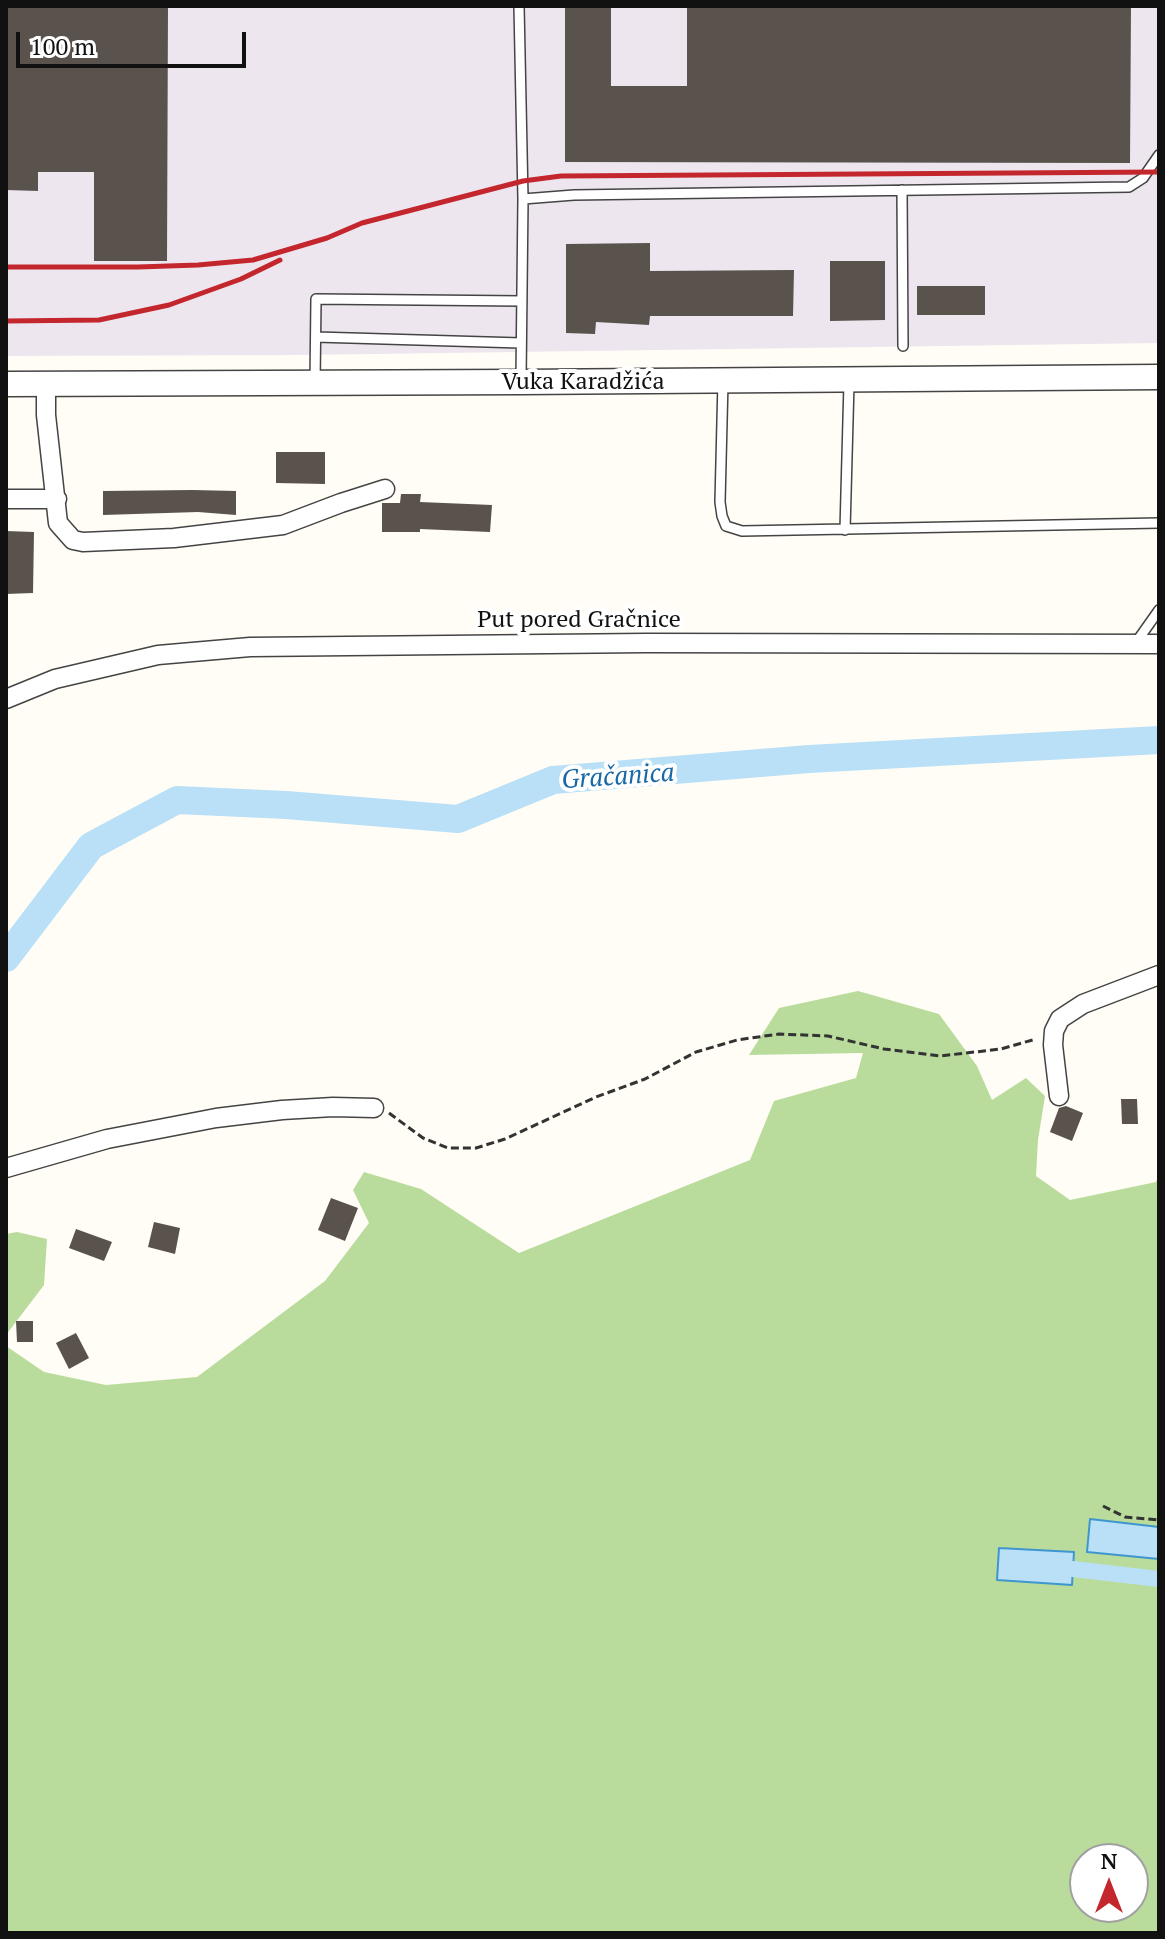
<!DOCTYPE html>
<meta charset="utf-8">
<style>
body{margin:0}
#map{position:relative;width:1165px;height:1939px;overflow:hidden;background:#fffdf5;font-family:"PT Serif",serif}
canvas{display:block}
.frame{position:absolute;inset:0;border:8px solid #111;pointer-events:none}
.north{position:absolute;left:1069px;top:1843px;width:80px;height:80px;box-sizing:border-box;background:#fff;border:2px solid #a0a0a0;border-radius:50%;rotate:0deg;font-size:22px;font-weight:700;line-height:32px;text-align:center;color:#111}
.north::after{content:'';display:block;margin:auto;width:28px;height:36px;background:#c4262e;clip-path:polygon(50% 0,100% 100%,50% 72%,0 100%)}
.scale{position:absolute;left:16px;top:32px;width:230px;height:36px;box-sizing:border-box;border:4px solid #111;border-top:0;padding-left:10px;font-size:24px;line-height:28px;white-space:nowrap;color:#111;-webkit-text-stroke:6px #fff;paint-order:stroke}
</style>
<div id="map">
<canvas width="1165" height="1939"></canvas>
<div class="frame"></div>
<div class="north">N</div>
<div class="scale">100 m</div>
</div>
<script>
const c = document.querySelector('canvas').getContext('2d');
c.lineJoin = 'round';
function fill(path, color) {
  c.fillStyle = color;
  c.fill(path, 'evenodd');
}
function shape(rows) {
  const path = new Path2D();
  for (const r of rows) {
    path.moveTo(r[0], r[1]);
    for (let i = 2; i < r.length; i += 2) path.lineTo(r[i], r[i + 1]);
  }
  return path;
}
function stroke(path, color, width, dash) {
  c.strokeStyle = color;
  c.lineWidth = width;
  c.lineCap = dash ? 'butt' : 'round';
  c.setLineDash(dash || []);
  c.stroke(path);
}
function drawText(font, color, halo, rows, align = 'center') {
  c.font = font + ' "PT Serif",serif';
  c.lineWidth = 8;
  c.setLineDash([]);
  c.textBaseline = 'middle';
  c.strokeStyle = halo;
  c.fillStyle = color;
  for (const [text, x, y, turn = 0] of rows) {
    c.save();
    c.translate(x, y);
    c.rotate((+turn || 0) * Math.PI / 180);
    c.textAlign = isNaN(turn) ? turn : align;
    if (halo) c.strokeText(text, 0, 0);
    c.fillText(text, 0, 0);
    c.restore();
  }
}
fill(shape([
 [6,6,1159,6,1159,343,301,355,6,356]
]), '#eee6ef');
fill(shape([
 [858,991,939,1014,977,1066,992,1100,1026,1078,1045,1096,1038,1140,1036,1176,1070,1200,1156,1182,1159,1174,1159,1933,6,1933,6,1346,44,1372,106,1385,197,1377,325,1281,369,1223,353,1190,364,1172,421,1189,519,1253,750,1160,774,1101,856,1078,863,1053,749,1055,779,1008],
 [1085,1859,1133,1859,1133,1907,1085,1907],
 [17,1232,47,1239,44,1285,6,1335,6,1234]
]), '#b9dc9c');
const water = shape([
 [1090,1519,1159,1527,1159,1559,1087,1552,1090,1519],
 [999,1548,1074,1552,1072,1585,997,1580,999,1548]
]);
fill(water, '#b9e0f7');
stroke(water, '#3f96cf', 2);
stroke(shape([
 [1073,1569,1159,1579]
]), '#b9e0f7', 16);
stroke(shape([
 [6,958,91,846,177,800,286,805,458,819,553,780,809,759,1159,740]
]), '#b9e0f7', 28);
fill(shape([
 [6,6,168,6,167,261,94,261,94,172,38,172,38,191,6,190],
 [565,6,611,6,611,86,687,86,687,6,1131,6,1130,163,565,162],
 [650,243,650,271,794,270,793,316,650,316,649,325,596,322,595,334,566,333,566,244],
 [830,261,885,261,885,320,830,321],
 [917,286,985,286,985,315,917,315],
 [276,452,325,452,325,484,276,483],
 [193,490,236,491,236,515,198,512,103,515,103,491],
 [401,494,421,494,420,502,492,505,490,532,420,529,420,532,382,532,382,503,400,503],
 [6,531,34,532,33,593,6,594],
 [1121,1099,1137,1099,1138,1124,1122,1124],
 [1066,1106,1083,1113,1072,1141,1050,1132,1059,1108],
 [331,1198,358,1208,345,1241,318,1230],
 [154,1222,180,1228,175,1254,148,1247],
 [76,1229,112,1242,104,1261,69,1248],
 [16,1321,33,1321,33,1342,17,1342],
 [76,1333,89,1358,69,1369,56,1343]
]), '#5a524d');
const service = shape([
 [519,6,523,199,521,379],
 [902,190,903,346],
 [523,199,574,195,1129,187,1143,178,1159,155],
 [316,337,521,343],
 [723,381,720,502,722,516,726,526,742,531,1159,523],
 [315,383,316,299,522,301],
 [845,530,849,383],
 [1135,644,1159,610]
]);
const minor = shape([
 [46,384,46,415,58,523,73,540,83,542,174,538,283,525,341,503,385,489],
 [6,499,57,499],
 [6,699,55,679,158,655,250,647,646,643,1159,644],
 [1059,1096,1053,1045,1054,1031,1060,1019,1083,1004,1159,975],
 [6,1168,107,1139,216,1118,282,1110,333,1107,374,1108]
]);
const tertiary = shape([
 [6,384,521,382,1159,377]
]);
stroke(service, '#444', 12);
stroke(minor, '#444', 21);
stroke(tertiary, '#444', 27);
stroke(shape([
 [389,1113,423,1138,448,1148,476,1148,505,1139,596,1097,645,1079,696,1052,737,1040,779,1034,828,1036,884,1049,940,1056,1001,1049,1036,1039],
 [1103,1506,1125,1517,1159,1520]
]), '#333', 3, [8, 4]);
stroke(service, '#fff', 9);
stroke(minor, '#fff', 18);
stroke(tertiary, '#fff', 24);
stroke(shape([
 [6,267,138,267,198,265,253,260,327,238,362,223,523,181,561,176,1159,172],
 [6,321,99,320,169,305,241,279,280,260]
]), '#c4262e', 5);
drawText('24px', '#111', '#fff', [
 ["Vuka Karadžića",583,382],
 ["Put pored Gračnice",579,620]
]);
drawText('italic 26px', '#1768a6', '#fff', [
 ["Gračanica",618,777,-4]
]);
</script>
